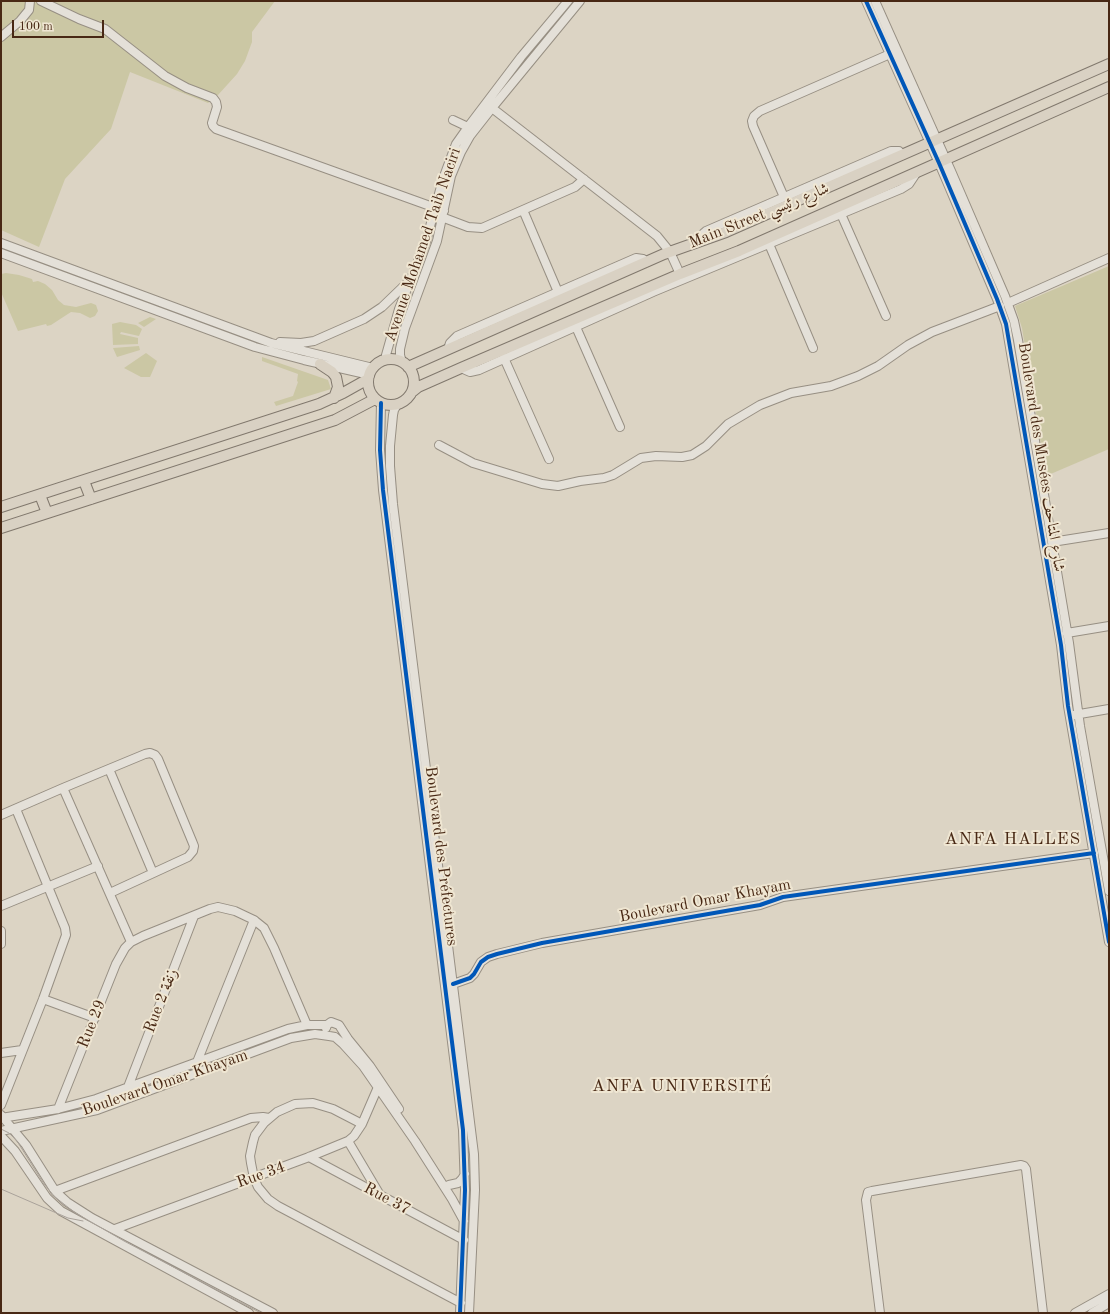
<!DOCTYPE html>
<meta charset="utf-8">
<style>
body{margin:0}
#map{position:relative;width:1110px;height:1314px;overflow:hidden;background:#dcd4c4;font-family:"Old Standard TT",serif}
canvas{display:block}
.frame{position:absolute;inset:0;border:2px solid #482814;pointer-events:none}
.scale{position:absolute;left:12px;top:20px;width:92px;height:18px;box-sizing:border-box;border:2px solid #482814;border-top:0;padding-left:5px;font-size:12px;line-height:14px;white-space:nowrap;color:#482814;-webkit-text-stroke:3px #efe6d2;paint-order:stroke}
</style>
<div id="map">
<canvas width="1110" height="1314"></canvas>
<div class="frame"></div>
<div class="scale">100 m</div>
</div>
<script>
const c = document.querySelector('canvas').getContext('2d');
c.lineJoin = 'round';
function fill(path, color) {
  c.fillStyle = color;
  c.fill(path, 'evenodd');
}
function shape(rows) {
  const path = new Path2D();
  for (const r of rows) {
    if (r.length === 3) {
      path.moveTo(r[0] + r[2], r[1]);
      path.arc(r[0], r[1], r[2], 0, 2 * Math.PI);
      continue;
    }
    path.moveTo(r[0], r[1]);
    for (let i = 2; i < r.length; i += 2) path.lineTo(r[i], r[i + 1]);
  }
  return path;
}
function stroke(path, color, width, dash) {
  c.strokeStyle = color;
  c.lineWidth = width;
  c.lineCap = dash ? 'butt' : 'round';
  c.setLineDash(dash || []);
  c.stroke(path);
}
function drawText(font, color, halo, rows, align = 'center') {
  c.font = font + ' "Old Standard TT",Amiri,serif';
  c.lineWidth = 4;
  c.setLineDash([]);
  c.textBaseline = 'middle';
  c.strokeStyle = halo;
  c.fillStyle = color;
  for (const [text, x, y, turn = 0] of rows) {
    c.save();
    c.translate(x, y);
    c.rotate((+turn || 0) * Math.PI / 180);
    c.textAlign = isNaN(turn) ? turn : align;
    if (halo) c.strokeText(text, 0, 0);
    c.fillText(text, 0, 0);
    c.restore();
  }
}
fill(shape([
 [1,1,275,1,252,32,252,42,245,61,237,74,218,95,208,103,130,72,111,129,65,179,39,247,1,230],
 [1109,266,1109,449,1046,476,1022,328,1015,306],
 [6,273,19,275,32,279,33,282,38,281,45,284,52,290,58,300,64,305,76,307,91,303,96,305,98,311,95,316,90,318,80,313,71,312,51,325,47,326,46,324,18,331,1,292,1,274],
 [150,317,156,319,144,327,138,323],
 [120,322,136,325,142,329,139,336,121,332,120,334,138,338,138,344,113,345,112,324],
 [139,346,140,350,117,357,113,348],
 [146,353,157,361,150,377,141,377,124,368],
 [262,357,328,380,331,389,276,406,274,402,293,396,298,382,297,381,298,374,262,361]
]), '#cbc7a4');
const minor = shape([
 [41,1,79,19,105,29,165,76,187,88,213,98,216,102,217,107,212,123,213,126,216,129,444,211],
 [866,1,939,163,997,299,1006,324,1061,645,1068,706,1109,942],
 [875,1,951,171,1005,296,1014,321,1018,340,1069,643,1080,726,1109,891],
 [1,37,20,21,29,10,30,1],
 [492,108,657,236,670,252,680,274],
 [453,120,468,127],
 [784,197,753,126,752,121,754,116,760,111,890,54],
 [523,210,558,292],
 [841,214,886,316],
 [439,216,468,227,482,228,575,187,584,179],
 [1,243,271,343,373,368],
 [694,244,698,238,706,231,891,151,899,151,903,155],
 [769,244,813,348],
 [1,253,255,347,304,360,370,375],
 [1008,303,1109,258],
 [576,327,620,427],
 [280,342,301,343,314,341,364,319,382,307,408,282],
 [448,349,450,343,457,336,636,258,643,259,647,262],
 [504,358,549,459],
 [386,360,386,355,399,309,426,241,443,179,456,144,468,127,521,57,568,1],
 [402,362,400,355,400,349,405,328,437,241,451,176,461,152,470,136,492,108,580,1],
 [461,368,470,372,479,370,653,292,901,189,909,184,917,172],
 [381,403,380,450,383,490,463,1130,465,1190,460,1313],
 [397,405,394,410,393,415,390,446,390,466,393,504,474,1154,475,1190,469,1313],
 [439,445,473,463,542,484,558,486,580,481,604,478,613,475,641,458,656,456,682,457,692,455,706,446,728,424,760,405,791,393,831,386,858,376,878,366,908,345,932,332,1000,306],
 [1052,542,1109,533],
 [1067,633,1109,626],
 [1074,715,1109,709],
 [109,769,153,873],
 [63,788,131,942],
 [1,815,63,788,145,754,150,753,155,755,158,759,192,841,194,846,193,851,188,857,110,893],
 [1,906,98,866],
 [1,931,1,944],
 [453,984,470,978,474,974,481,962,488,957,497,954,542,943,760,905,783,897,1094,853],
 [43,999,95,1018],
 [326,1028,327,1025,331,1022,339,1025,348,1039,370,1066,399,1109],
 [1,1053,22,1050],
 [197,1062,254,920],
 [128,1087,194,916],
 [1,1105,43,999,66,935,65,928,16,809],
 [58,1109,116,964,125,948,131,942,143,936,210,909,218,907,235,911,254,920,264,928,274,948,307,1025],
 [1,1115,26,1145,55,1191,67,1202,92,1218,273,1313],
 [1,1118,58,1109,96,1099,288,1029,307,1025,327,1025],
 [362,1124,333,1109,313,1103,295,1104,277,1112,264,1123,255,1135,253,1142,250,1156,251,1163,254,1178,258,1187,268,1199,278,1206,461,1303],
 [1,1131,97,1110,291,1038,315,1034,329,1036,335,1037,343,1044,363,1066,415,1141,452,1199,464,1221],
 [1,1136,15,1151,47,1198,61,1211,249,1313],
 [348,1141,380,1195],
 [309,1157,464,1240],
 [449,1185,458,1183,462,1179,465,1174],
 [55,1191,251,1118,263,1117,269,1118],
 [115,1229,309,1157,348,1141,354,1136,362,1124,378,1087],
 [880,1313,866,1200,868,1192,872,1191,1021,1165,1024,1166,1026,1169,1043,1313],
 [1075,1313,1109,1294],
 [1092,1313,1109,1303]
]);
const major = shape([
 [391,382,23],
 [320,364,332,372,336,377,338,387,334,398],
 [408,367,664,254,726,232,1109,64],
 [413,391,418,387,461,368,680,274,739,251,1109,87],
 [84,481,91,499],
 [40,495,47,513],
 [1,507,319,404,343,393,368,379],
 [1,528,335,420,375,399]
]);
stroke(minor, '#978f83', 10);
stroke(major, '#81786d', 12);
stroke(minor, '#e4e0d8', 8);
stroke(major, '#d9d1c3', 10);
stroke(shape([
 [1,1129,9,1133,17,1141,44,1184,55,1197,74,1212,124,1241,261,1313],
 [1,1189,68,1218,83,1221]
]), '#a9a29a', 1);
stroke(shape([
 [866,1,939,163,997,299,1006,324,1061,645,1068,706,1109,942],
 [381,403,380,450,383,490,463,1130,465,1190,460,1313],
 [453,984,470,978,474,974,481,962,488,957,497,954,542,943,760,905,783,897,1094,853]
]), '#0057b8', 4);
drawText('16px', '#482814', '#efe6d2', [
 ["Main Street شارع رئيسي",759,216,-22],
 ["Avenue Mohamed Taib Naciri",423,245,-71],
 ["Boulevard des Musées شارع المتاحف",1041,457,81],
 ["Boulevard des Préfectures",441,856,83],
 ["Boulevard Omar Khayam",705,901,-11],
 ["Rue 2 زنقة",161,1001,-69],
 ["Rue 29",92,1024,-68],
 ["Boulevard Omar Khayam",165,1083,-19],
 ["Rue 34",261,1175,-20],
 ["Rue 37",387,1199,28]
]);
c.letterSpacing = '1px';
drawText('17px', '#482814', '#efe6d2', [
 ["ANFA HALLES",1013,840],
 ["ANFA UNIVERSITÉ",682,1087]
]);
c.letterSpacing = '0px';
</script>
